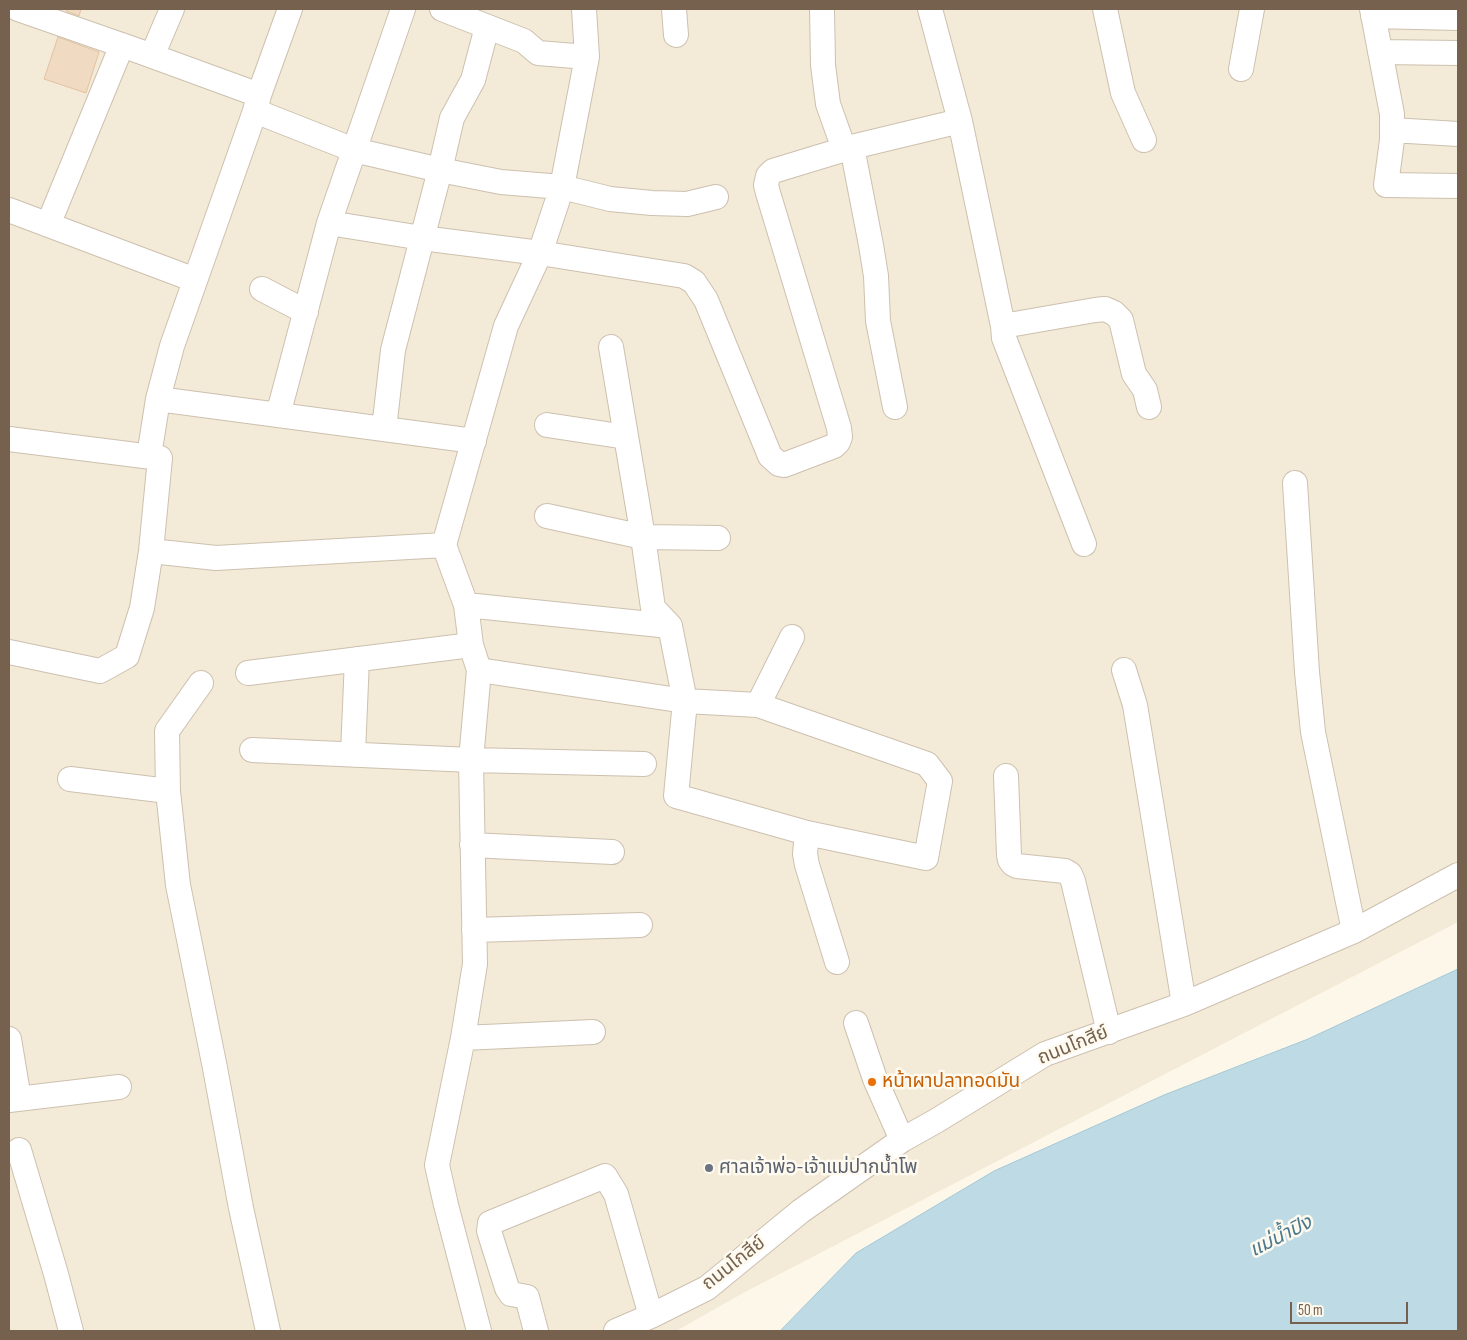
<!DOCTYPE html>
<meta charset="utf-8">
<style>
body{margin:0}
#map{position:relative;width:1467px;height:1340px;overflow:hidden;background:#fcf7e9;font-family:"Sofia Sans Condensed",sans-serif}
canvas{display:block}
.frame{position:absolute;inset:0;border:10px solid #75614d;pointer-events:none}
.scale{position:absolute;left:1290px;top:1302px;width:118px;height:22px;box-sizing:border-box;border:2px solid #75614d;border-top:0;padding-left:6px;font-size:15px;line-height:18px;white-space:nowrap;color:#75614d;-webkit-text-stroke:4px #fefaef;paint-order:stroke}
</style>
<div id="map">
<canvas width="1467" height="1340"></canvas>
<div class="frame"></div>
<div class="scale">50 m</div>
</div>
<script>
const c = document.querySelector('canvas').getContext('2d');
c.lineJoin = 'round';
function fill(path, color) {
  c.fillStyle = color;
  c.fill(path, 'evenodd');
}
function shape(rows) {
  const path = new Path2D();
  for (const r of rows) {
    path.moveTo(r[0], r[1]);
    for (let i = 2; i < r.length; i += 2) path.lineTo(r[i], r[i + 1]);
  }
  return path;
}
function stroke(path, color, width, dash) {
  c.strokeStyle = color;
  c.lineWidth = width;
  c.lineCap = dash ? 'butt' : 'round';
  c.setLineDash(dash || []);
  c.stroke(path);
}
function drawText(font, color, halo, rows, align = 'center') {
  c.font = font + ' "Sofia Sans Condensed","Noto Sans Thai",sans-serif';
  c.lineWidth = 5;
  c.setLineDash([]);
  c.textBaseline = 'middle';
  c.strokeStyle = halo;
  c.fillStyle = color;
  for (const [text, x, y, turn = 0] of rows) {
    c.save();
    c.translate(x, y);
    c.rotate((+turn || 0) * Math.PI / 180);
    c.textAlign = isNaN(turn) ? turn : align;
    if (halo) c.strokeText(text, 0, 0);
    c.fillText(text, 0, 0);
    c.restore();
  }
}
fill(shape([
 [9,9,1458,9,1458,922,745,1292,676,1331,9,1331]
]), '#f3ead7');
const water = shape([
 [1458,969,1458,1331,780,1331,856,1253,994,1171,1164,1095,1308,1039,1458,969]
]);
fill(water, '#bddae5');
stroke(water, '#a4c8d6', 1);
const building = shape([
 [67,9,81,9,79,16,66,11,67,9],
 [58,37,99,52,86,93,44,79,58,37]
]);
fill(building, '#f0dac1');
stroke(building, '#e2c3a2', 1);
const minor = shape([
 [18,9,133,49,259,95],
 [442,9,524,41,538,53,587,57],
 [674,9,676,35],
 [822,9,823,65,828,104,844,149],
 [930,9,960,121,1003,326,1004,338,1084,544],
 [1105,9,1123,93,1144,140],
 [1372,9,1392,114,1392,140,1386,185,1458,186],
 [1373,16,1458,18],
 [1380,52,1458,53],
 [152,56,172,9],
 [1241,69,1252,9],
 [255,111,354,150,440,170,501,182,562,187,610,199,652,203,687,204,716,197],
 [1392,130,1458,134],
 [852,147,871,245,876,276,878,321,895,407],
 [9,210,195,280],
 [329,223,422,238,540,253,684,276,694,282,706,300,770,456,779,464,784,465,834,446,838,442,840,437,839,428,768,193,766,185,768,176,773,171,852,147,960,121],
 [48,225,122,45],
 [262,289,306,312],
 [1003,326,1095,310,1105,309,1114,313,1121,320,1134,374,1145,390,1149,407],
 [611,347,643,537,653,608,670,626],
 [158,399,474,441],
 [278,415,329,223,403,9],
 [547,425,626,437],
 [384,429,393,350,440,170,452,118,473,80,487,27],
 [9,439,160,458,151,551,142,608,127,656,100,671,9,652],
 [149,456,158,399,172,346,255,111,259,95,290,9],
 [1295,483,1307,672,1313,732,1354,931],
 [547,516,643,537,718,538],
 [151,551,216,558,444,545],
 [466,605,670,626,685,701,676,796,807,833,926,858,940,781,927,764,758,705,685,701,479,670],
 [1124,670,1135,705,1184,1004],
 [248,673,471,645],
 [201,683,167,731,168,791,178,885,215,1068,241,1208,268,1331],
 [758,705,792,637],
 [252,750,471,760,644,764],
 [353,753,357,659],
 [1006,776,1009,855,1010,860,1013,864,1017,866,1065,871,1070,874,1073,881,1109,1032],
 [70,779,168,791],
 [807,833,805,854,807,865,837,962],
 [472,845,612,852],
 [474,930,640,925],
 [856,1023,875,1079,902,1140],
 [463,1038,593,1032],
 [9,1039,19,1099],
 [9,1100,119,1087],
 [19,1150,56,1274,71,1331],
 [479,1331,446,1205,437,1165,463,1038,475,964,471,760,479,670,471,645,466,605,444,545,506,326,540,253,562,187,587,57,584,9],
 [536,1331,527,1297,511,1294,507,1288,489,1231,490,1223,605,1176,616,1194,651,1316],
 [616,1331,651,1316,707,1288,801,1211,902,1140,936,1121,1045,1054,1184,1004,1354,931,1458,875]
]);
stroke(minor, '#cdc0af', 26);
stroke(minor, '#fff', 24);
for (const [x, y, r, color] of [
 [872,1082,5,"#e8710a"],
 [709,1168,5,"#6b7280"]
]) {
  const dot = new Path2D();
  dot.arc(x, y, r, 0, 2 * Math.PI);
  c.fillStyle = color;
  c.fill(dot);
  stroke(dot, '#fefaef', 2);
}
drawText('19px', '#75614d', '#fefaef', [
 ["ถนนโกสีย์",1073,1046,-22],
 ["ถนนโกสีย์",734,1264,-38]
]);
drawText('19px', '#c56008', '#fefaef', [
 ["หน้าผาปลาทอดมัน",882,1082]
], 'left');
drawText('19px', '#5b616d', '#fefaef', [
 ["ศาลเจ้าพ่อ-เจ้าแม่ปากน้ำโพ",719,1168]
], 'left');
drawText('italic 20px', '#4b798e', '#fefaef', [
 ["แม่น้ำปิง",1281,1237,-27]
]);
</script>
